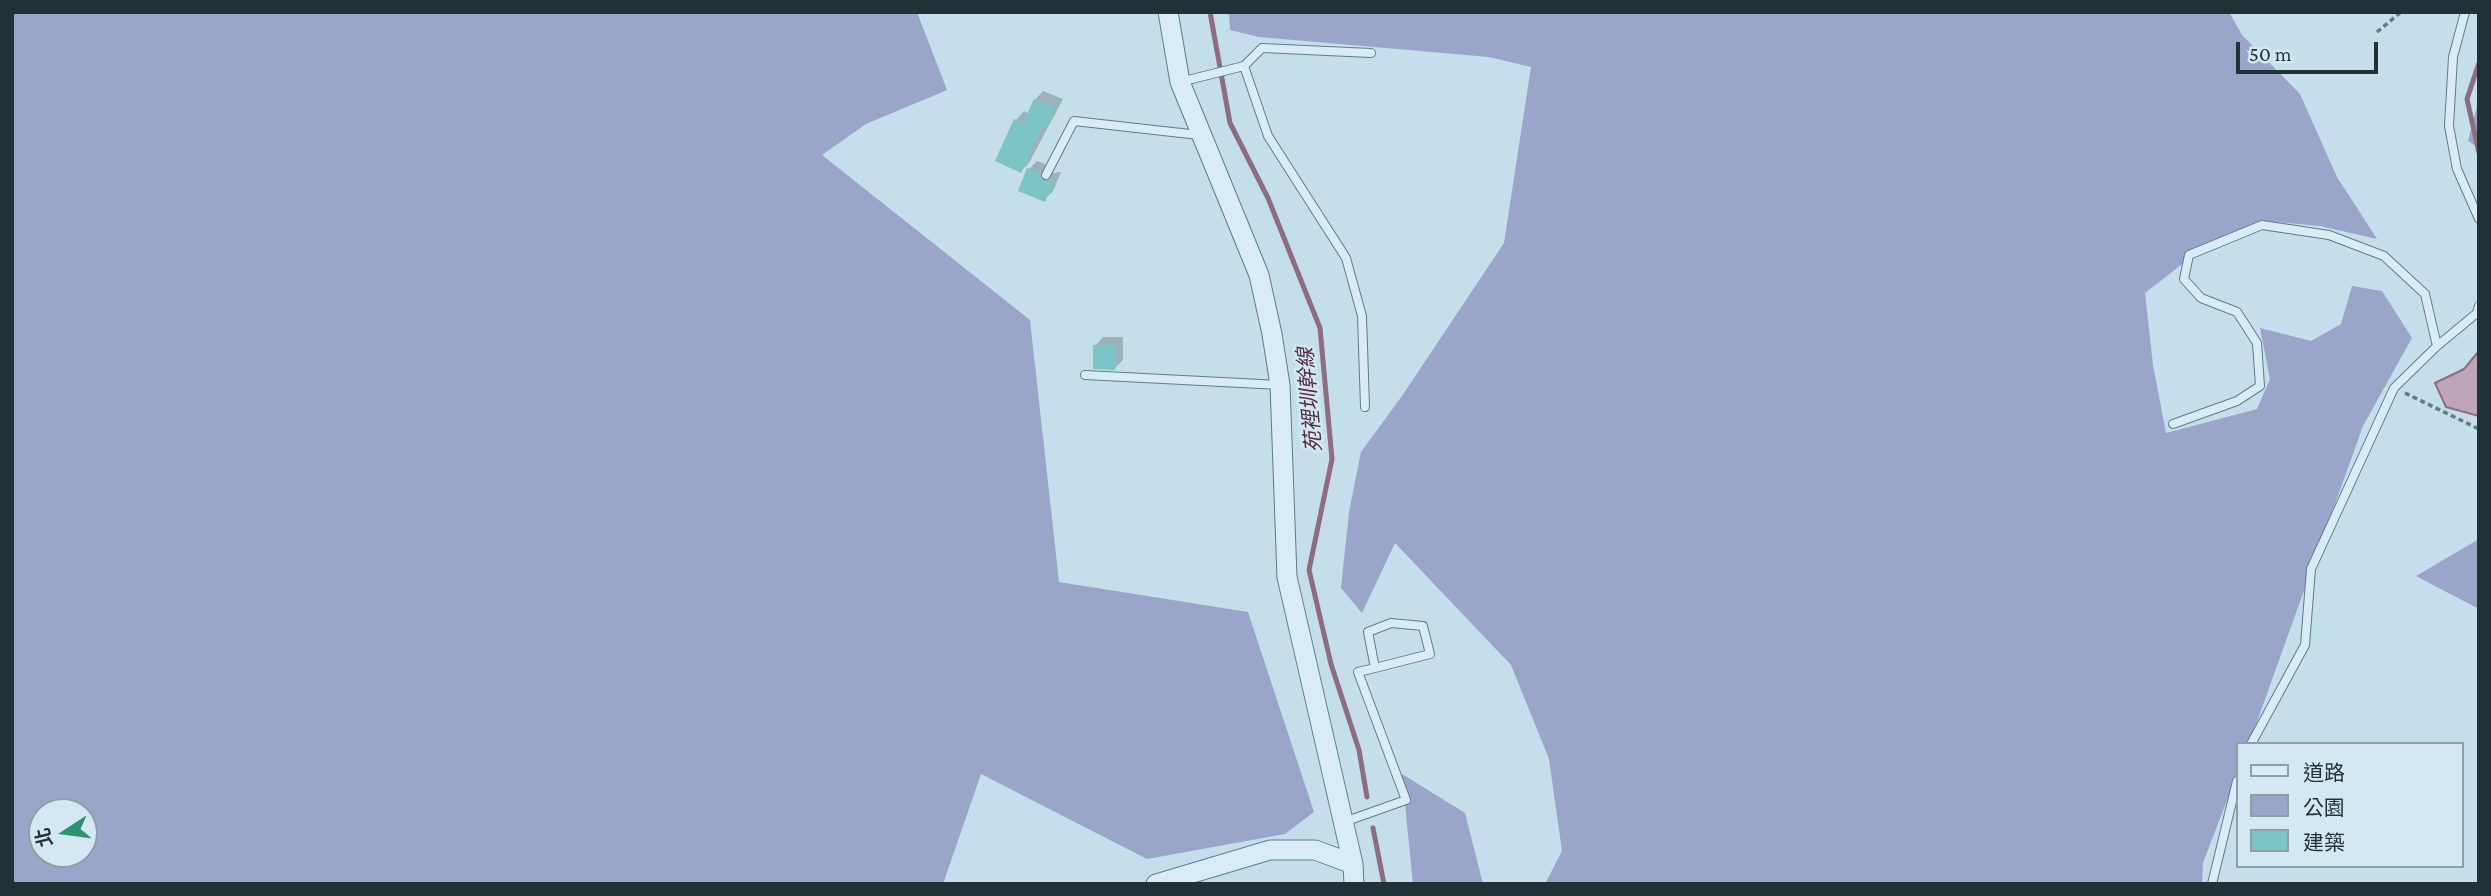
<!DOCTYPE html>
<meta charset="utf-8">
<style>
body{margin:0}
#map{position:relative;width:2491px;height:896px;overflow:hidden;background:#c4deec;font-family:"Crimson Pro","Noto Sans TC",serif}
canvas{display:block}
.frame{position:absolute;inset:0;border:14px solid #1f3336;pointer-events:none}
.legend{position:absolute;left:2236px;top:742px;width:228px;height:126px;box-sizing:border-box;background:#d3e8f3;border:2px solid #8ba0a7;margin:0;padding:9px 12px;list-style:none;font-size:21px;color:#1f3336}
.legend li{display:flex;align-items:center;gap:14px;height:35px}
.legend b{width:35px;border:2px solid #8ba0a7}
.north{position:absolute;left:28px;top:798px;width:70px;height:70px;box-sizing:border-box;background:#d3e8f3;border:2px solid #8ba0a7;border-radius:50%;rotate:257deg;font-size:19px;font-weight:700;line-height:28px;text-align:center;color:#1f3336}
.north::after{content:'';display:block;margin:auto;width:24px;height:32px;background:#2f916d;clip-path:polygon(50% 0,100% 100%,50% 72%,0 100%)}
.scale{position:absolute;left:2236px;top:42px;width:142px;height:32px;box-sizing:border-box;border:4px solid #1f3336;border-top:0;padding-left:9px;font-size:21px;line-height:24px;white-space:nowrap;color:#1f3336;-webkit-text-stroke:5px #d3e8f3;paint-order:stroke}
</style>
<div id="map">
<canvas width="2491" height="896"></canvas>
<div class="frame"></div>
<ul class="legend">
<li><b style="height:9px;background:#d7ecf7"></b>道路</li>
<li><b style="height:19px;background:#99a5c9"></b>公園</li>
<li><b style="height:19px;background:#7cc4c8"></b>建築</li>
</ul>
<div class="north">北</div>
<div class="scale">50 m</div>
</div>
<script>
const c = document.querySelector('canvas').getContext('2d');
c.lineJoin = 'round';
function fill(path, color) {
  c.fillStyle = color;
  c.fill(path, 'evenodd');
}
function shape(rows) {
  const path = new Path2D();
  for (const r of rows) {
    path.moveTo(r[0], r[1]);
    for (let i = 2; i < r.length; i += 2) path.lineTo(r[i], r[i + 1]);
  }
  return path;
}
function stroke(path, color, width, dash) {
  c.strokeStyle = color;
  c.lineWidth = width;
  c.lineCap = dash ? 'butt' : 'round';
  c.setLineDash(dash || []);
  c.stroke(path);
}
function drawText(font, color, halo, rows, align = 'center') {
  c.font = font + ' "Crimson Pro","Noto Sans TC",serif';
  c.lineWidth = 5;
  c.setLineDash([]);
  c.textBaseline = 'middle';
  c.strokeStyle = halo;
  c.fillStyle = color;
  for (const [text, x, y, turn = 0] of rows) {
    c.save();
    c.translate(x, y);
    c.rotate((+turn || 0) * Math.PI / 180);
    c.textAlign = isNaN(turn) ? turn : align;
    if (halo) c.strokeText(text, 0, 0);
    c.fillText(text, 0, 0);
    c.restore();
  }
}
fill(shape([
 [12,12,917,12,947,90,866,124,822,155,1030,320,1059,582,1248,612,1314,812,1285,834,1147,859,981,774,943,884,12,884],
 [42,812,84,812,84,854,42,854],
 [1229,12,2229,12,2242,35,2300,94,2337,177,2377,239,2320,226,2265,221,2190,258,2145,293,2153,365,2166,433,2257,409,2270,379,2260,328,2311,341,2341,324,2352,286,2382,291,2412,338,2363,426,2249,744,2237,744,2237,774,2203,863,2202,884,1545,884,1562,851,1549,759,1511,665,1395,543,1362,613,1341,588,1349,512,1361,452,1402,396,1504,243,1531,67,1489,57,1259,37,1230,30],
 [2479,99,2479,148,2468,141],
 [2479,539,2479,609,2416,576],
 [1402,774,1465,813,1483,884,1413,884]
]), '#99a5c9');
const water = shape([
 [2479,351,2479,416,2446,407,2435,383,2464,369,2479,351]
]);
fill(water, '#bfa6b6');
stroke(water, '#8d6d80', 2);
fill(shape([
 [1043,91,1063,99,1029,163,1021,171,997,160,1016,120,1024,111,1029,114,1035,100],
 [1037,161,1048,165,1052,173,1061,172,1053,191,1044,200,1029,169],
 [1103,337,1123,337,1123,360,1115,368,1095,346]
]), '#0003');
stroke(shape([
 [1210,12,1230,123,1268,198,1320,328,1332,459,1309,570,1331,664,1359,750,1367,797],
 [2479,63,2467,99,2479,153],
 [1373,828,1384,884]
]), '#8d6d80', 5);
fill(shape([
 [1034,99,1055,108,1047,127,1043,125,1021,173,995,161,1014,119,1023,123],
 [1027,168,1040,173,1044,181,1054,180,1045,202,1018,191],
 [1093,345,1115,345,1115,370,1093,369]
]), '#7cc4c8');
const service = shape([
 [2465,12,2453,57,2449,126,2457,169,2479,219],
 [1180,82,1244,66],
 [1046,175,1074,121,1199,135],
 [1085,375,1280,385],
 [1365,407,1362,316,1346,258,1268,136,1244,66,1262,48,1371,53],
 [2173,424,2237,401,2260,386,2257,343,2237,312,2201,298,2184,279,2189,255,2262,225,2329,235,2384,256,2425,294,2437,346],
 [2251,744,2305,645,2311,569,2394,388,2437,346,2477,313,2479,306],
 [1344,822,1406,800,1358,672,1375,668,1430,654,1423,626,1391,623,1368,632,1375,668],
 [2212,884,2237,781]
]);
const tertiary = shape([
 [1168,12,1180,82,1259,275,1272,334,1280,385,1287,577,1353,864,1354,884],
 [1156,884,1270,850,1315,850,1353,864]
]);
stroke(service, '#5c7e85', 10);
stroke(tertiary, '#5c7e85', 21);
stroke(shape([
 [2377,32,2401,12],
 [2405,393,2479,429]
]), '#5c7e85', 3.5, [5, 3.5]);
stroke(service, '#d7ecf7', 8);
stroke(tertiary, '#d7ecf7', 19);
drawText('italic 21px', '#552f3f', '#d3e8f3', [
 ["苑裡圳幹線",1310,400,-95]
]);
</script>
